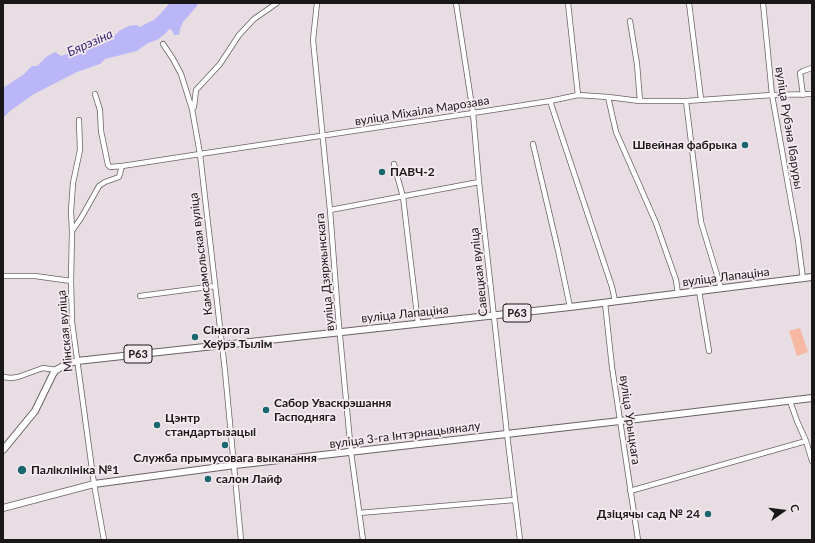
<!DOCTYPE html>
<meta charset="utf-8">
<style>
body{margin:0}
#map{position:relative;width:815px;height:543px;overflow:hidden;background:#e7dde2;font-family:Lato,sans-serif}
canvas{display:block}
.frame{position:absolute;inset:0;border:4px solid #1a1719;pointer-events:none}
.north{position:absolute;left:763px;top:491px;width:40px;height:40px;-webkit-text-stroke:3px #f4eaf0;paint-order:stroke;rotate:76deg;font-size:11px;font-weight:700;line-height:16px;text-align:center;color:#1a1719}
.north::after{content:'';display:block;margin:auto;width:14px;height:18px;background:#1a1719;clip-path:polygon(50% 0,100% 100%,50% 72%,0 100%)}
</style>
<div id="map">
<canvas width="815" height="543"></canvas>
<div class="frame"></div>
<div class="north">С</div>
</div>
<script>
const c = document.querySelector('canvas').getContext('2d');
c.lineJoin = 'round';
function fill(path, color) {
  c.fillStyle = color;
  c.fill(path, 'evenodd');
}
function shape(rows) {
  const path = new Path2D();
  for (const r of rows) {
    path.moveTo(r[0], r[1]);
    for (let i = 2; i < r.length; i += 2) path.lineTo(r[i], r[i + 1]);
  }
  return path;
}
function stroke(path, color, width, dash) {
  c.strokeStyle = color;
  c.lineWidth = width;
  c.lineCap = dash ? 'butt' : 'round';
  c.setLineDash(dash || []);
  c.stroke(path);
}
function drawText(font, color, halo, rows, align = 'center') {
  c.font = font + ' Lato,sans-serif';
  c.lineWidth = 3.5;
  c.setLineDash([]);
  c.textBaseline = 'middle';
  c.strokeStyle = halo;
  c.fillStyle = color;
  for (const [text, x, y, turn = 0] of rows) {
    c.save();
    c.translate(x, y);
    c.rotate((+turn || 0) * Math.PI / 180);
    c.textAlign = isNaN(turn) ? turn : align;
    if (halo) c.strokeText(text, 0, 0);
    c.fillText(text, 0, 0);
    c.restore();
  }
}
fill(shape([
 [800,328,808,352,797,356,789,331]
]), '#f6b8a3');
fill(shape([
 [170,3,198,3,197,6,183,22,180,29,179,35,174,35,172,30,169,29,166,33,157,40,148,43,137,51,105,59,100,64,77,72,34,94,10,111,3,118,3,88,23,75,32,66,37,66,46,57,55,52,61,56,78,50,87,44,111,34,114,36,119,31,129,26,136,25,140,27,147,23,154,20,161,13]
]), '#bab6f8');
const minor = shape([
 [317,3,313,40,330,210,338,315,351,452,363,540],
 [456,3,473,113,479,182,507,434,520,540],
 [568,3,578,95],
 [689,3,701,99],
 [763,3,772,95,798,240,803,279],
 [630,21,637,64,640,101],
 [163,44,173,59,181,74,192,109,200,154,225,371,241,540],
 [95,94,100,110,101,131,108,165,110,167,122,166,200,154,473,113,550,101,578,95,608,97,640,101,686,101,772,95,812,94],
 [803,95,800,73,803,71,812,68],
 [608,97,616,132,656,223,676,280,678,294],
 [550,101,612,287,615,301],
 [686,101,701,222,721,288],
 [192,109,194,107,196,90,220,64,239,35,254,19,277,3],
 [79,120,80,150,73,183,71,211,72,231,71,281,72,322,94,484,104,540],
 [533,144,558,250,570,307],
 [394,164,403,197,418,323],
 [330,210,479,182],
 [72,231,81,218,99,186,105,182,119,177,122,166],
 [3,276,35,276,71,281],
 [699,291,709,351],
 [140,296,215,286],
 [605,303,612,367,638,540],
 [3,377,11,378,18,377,43,368,56,370],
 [790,401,797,421,806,441,812,461],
 [630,491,806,441],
 [359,513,514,500]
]);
const major = shape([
 [3,450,35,411,53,374,56,370,67,364,77,361,570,307,812,277],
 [3,508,94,484,235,465,620,421,812,398]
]);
stroke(minor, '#6a6267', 6);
stroke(major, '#6a6267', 8);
stroke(minor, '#fff', 4.5);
stroke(major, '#fff', 6);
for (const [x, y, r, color] of [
 [745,145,4,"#1a676d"],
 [382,172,4,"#1a676d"],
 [195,337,4,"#1a676d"],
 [266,410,4,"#1a676d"],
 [157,425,4,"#1a676d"],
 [225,445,4,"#1a676d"],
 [22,470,5,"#1a676d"],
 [208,479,4,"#1a676d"],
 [708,514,4,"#1a676d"]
]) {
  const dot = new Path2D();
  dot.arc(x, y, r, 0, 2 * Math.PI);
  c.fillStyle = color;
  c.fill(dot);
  stroke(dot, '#f4eaf0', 1.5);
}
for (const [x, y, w] of [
 [517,313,28],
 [138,354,28]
]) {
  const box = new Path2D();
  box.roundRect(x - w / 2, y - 9, w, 18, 3);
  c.fillStyle = '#f4eaf0';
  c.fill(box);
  stroke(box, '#1a1719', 1);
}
drawText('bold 11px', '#1a1719', null, [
 ["Р63",517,313],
 ["Р63",138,354]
]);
drawText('12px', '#1a1719', '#f4eaf0', [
 ["вуліца Міхаіла Марозава",422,111,-9],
 ["вуліца Рубэна Ібаруры",789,128,81],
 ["Камсамольская вуліца",201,254,-97],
 ["вуліца Дзяржынскага",325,272,-95],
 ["Савецкая вуліца",479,272,-96],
 ["вуліца Лапаціна",726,277,-7],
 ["вуліца Лапаціна",405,314,-6],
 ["Мінская вуліца",65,331,-95],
 ["вуліца Урыцкага",630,420,82],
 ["вуліца 3-га Інтэрнацыяналу",405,435,-7]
]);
drawText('bold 12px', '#1a1719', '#f4eaf0', [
 ["Швейная фабрыка",737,145,"right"],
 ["ПАВЧ-2",390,172],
 ["Сінагога",203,330],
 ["Хеўрэ Тылім",203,344],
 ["Сабор Уваскрэшання",274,403],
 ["Гасподняга",274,417],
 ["Цэнтр",165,418],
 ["стандартызацыі",165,432],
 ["Служба прымусовага выканання",225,458,"center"],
 ["Паліклініка №1",31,470],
 ["салон Лайф",216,479],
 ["Дзіцячы сад № 24",700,514,"right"]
], 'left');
drawText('italic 13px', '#372873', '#f4eaf0', [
 ["Бярэзіна",90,43,-24]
]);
</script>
